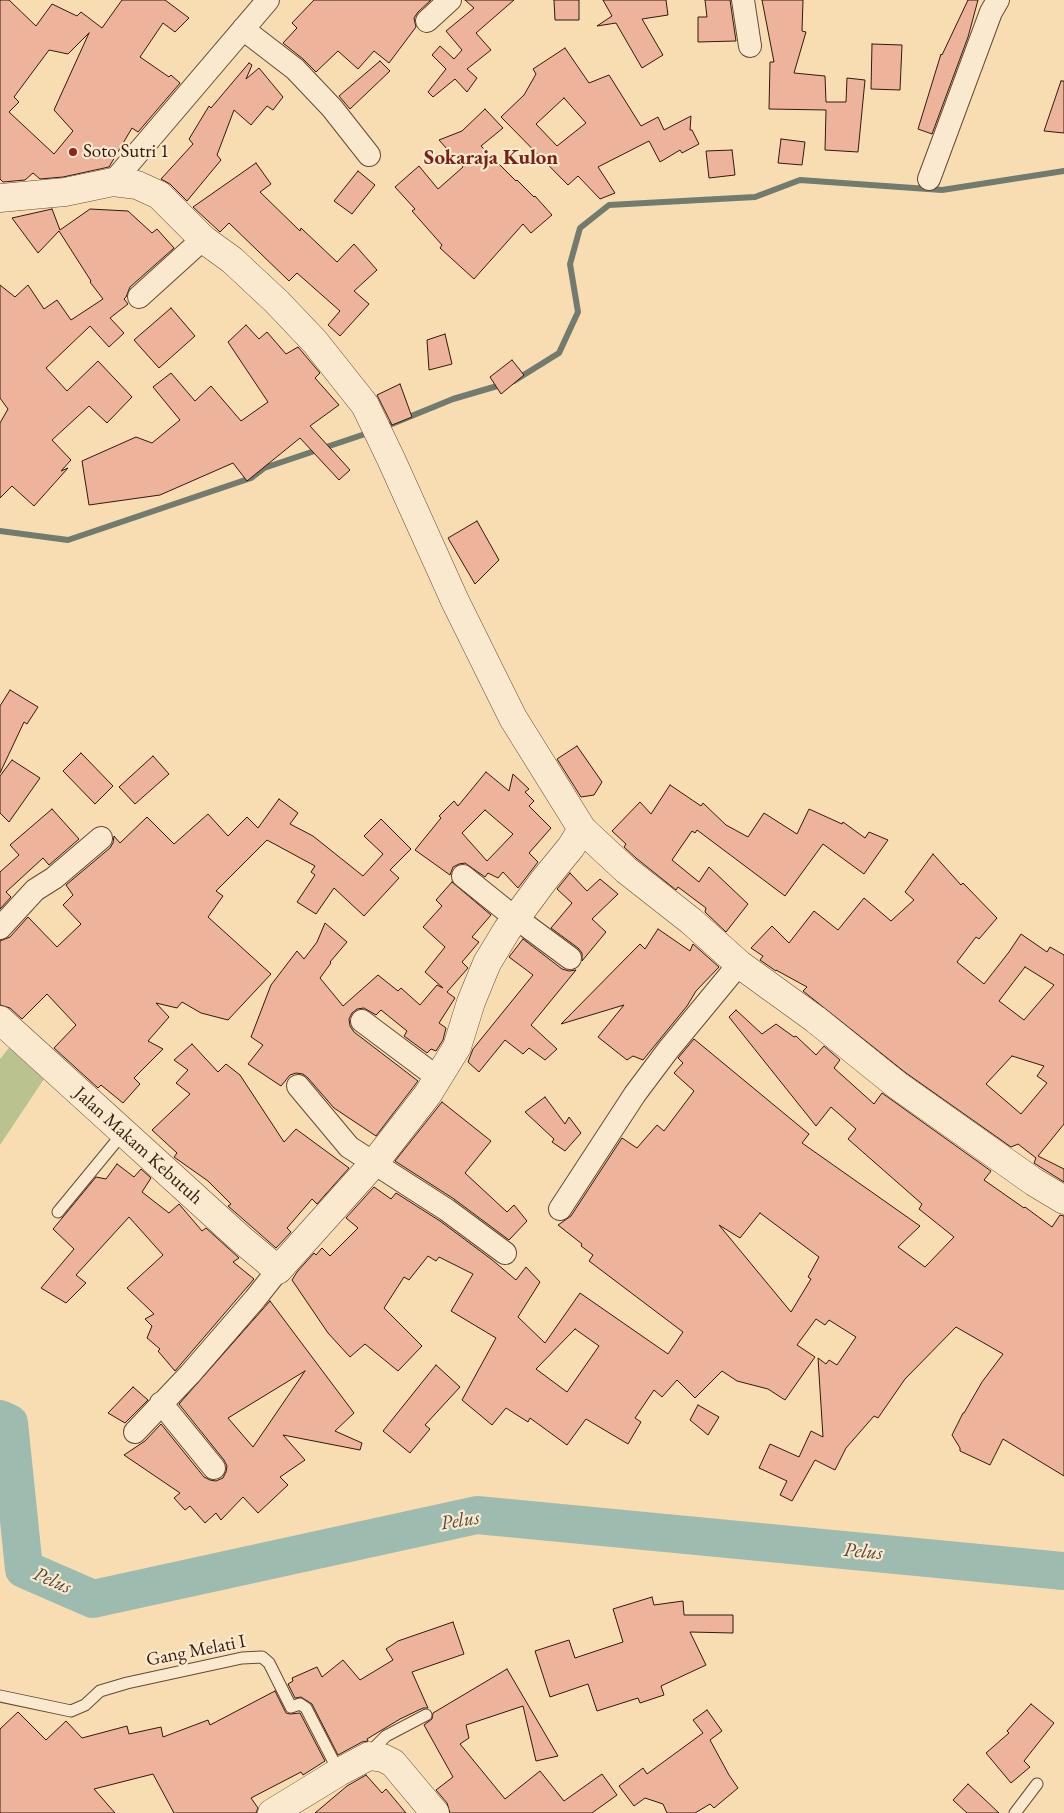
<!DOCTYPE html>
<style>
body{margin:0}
canvas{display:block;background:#f8ddb3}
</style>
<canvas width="1064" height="1813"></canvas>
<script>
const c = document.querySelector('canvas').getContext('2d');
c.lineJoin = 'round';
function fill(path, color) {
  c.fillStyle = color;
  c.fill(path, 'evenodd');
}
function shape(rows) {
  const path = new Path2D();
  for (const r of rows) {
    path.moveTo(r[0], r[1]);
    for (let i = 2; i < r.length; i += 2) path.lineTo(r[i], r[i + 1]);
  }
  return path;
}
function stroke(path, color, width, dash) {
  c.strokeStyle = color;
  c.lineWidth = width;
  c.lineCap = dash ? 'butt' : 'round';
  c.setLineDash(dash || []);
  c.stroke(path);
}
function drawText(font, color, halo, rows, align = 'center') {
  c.font = font + ' "EB Garamond",serif';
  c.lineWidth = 4.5;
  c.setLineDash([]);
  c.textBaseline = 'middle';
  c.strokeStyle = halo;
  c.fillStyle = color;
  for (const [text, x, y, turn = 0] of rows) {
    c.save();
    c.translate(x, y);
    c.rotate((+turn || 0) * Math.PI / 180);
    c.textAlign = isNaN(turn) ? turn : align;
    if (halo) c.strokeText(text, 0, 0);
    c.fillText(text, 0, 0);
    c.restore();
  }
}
fill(shape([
 [16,1039,50,1070,0,1145,0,1059]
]), '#bac28f');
stroke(shape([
 [514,381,559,353,578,312,570,264,580,228,609,205,755,197,800,180,942,190,1064,171],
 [382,428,453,399,504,384],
 [0,531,68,540,251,478,264,468,371,432]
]), '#737a6e', 6);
stroke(shape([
 [0,1419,9,1423,24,1569,93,1599,477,1515,1064,1571]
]), '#9dbbaf', 38);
const building = shape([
 [0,0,9,0,36,26,52,4,77,16,81,12,102,28,122,0,165,0,189,18,175,32,163,23,140,57,169,77,171,75,180,83,138,132,132,128,109,167,63,177,40,179,33,173,25,180,3,182,0,179,0,0],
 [89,33,54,110,73,131,54,154,9,112,19,102,14,97,49,50,68,54,89,33],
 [314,0,431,0,418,12,414,18,416,27,389,63,374,51,358,69,338,51,316,72,303,59,283,43,297,28,292,23,314,0],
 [465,0,514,0,476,33,491,50,467,69,477,78,467,92,455,79,433,97,428,92,446,69,432,55,440,46,454,59,462,50,446,31,474,8,465,0],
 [554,0,579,0,579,20,555,20,554,0],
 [603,0,666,0,668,15,642,19,663,55,642,68,616,23,597,26,612,16,603,0],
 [705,0,730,0,736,41,698,42,698,17,707,17,705,0],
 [762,0,803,0,802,31,806,32,794,73,825,76,826,102,846,102,847,78,865,80,858,152,825,150,826,110,769,109,770,62,774,62,762,0],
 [968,0,978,0,968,37,932,134,918,129,941,54,942,55,968,0],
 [872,44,902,45,900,90,871,89,872,44],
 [565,48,589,83,609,75,641,126,658,117,664,130,691,116,690,130,692,130,699,144,682,153,680,150,660,162,649,141,598,167,615,193,600,199,578,176,568,185,501,117,524,95,536,74,533,69,565,48],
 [564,98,586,123,557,146,536,124,564,98],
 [380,61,390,71,350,109,339,96,380,61],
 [249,63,252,65,246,79,259,68,283,97,273,110,267,106,251,125,234,110,217,155,221,160,187,201,170,184,161,179,193,144,189,139,209,106,211,108,249,63],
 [1061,81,1064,81,1064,133,1044,131,1061,81],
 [485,109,503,128,481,146,516,181,517,180,534,197,535,196,552,215,531,233,523,224,474,279,440,248,442,245,412,211,415,209,395,187,419,166,438,189,463,167,439,140,462,131,485,109],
 [781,139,805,142,802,165,778,163,781,139],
 [732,150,735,175,709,178,706,151,732,150],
 [256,163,271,184,260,192,300,231,301,228,337,262,354,244,377,270,354,291,369,304,340,336,328,325,340,311,297,273,289,281,229,223,220,232,193,207,256,163],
 [358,171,375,185,352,214,334,201,358,171],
 [52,209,60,230,90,209,128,211,152,233,157,229,174,248,130,287,126,297,124,299,128,304,110,318,124,333,109,347,90,326,46,368,67,391,98,361,132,397,107,423,89,406,52,440,71,460,61,471,68,468,34,506,12,486,0,498,0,423,8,409,0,398,0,285,15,297,28,285,44,309,57,300,71,320,103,299,90,282,91,281,59,231,38,253,12,218,52,209],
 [171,308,195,336,159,368,134,340,171,308],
 [246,325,259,339,267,332,286,354,298,347,320,373,315,378,339,405,310,426,350,470,339,480,300,438,247,481,233,463,160,495,89,505,82,461,136,437,152,443,180,420,153,387,171,373,195,401,211,386,241,421,268,402,228,342,246,325],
 [445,334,452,364,429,370,427,340,445,334],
 [512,360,524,375,501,394,490,377,512,360],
 [400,384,412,417,392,425,377,395,400,384],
 [477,521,499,560,475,584,448,538,477,521],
 [10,690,38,707,27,724,24,722,0,773,0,706,10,690],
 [577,746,602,782,594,795,581,797,557,759,577,746],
 [81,753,113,786,95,804,63,771,81,753],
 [153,756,169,774,135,804,119,787,153,756],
 [12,760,40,778,9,822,0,813,0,776,12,760],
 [486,772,509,791,513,774,529,789,525,792,534,801,529,806,551,828,529,853,538,862,518,888,503,872,498,878,488,873,485,877,465,863,459,864,453,867,450,875,415,850,441,818,439,816,454,801,458,806,486,772],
 [485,810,513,834,487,861,462,833,485,810],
 [670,785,701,806,703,803,726,825,748,837,764,813,797,834,809,809,842,824,843,822,865,838,869,832,888,840,864,874,823,844,785,896,697,830,695,833,692,831,672,860,699,882,709,867,748,904,726,932,705,912,706,908,678,887,676,890,636,858,624,847,626,844,612,831,640,802,651,814,670,785],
 [279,799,298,813,290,824,313,836,363,876,383,854,364,836,381,819,411,849,390,870,399,878,364,916,334,888,316,914,297,902,315,875,311,872,315,866,267,840,216,891,223,896,208,917,271,974,228,1020,201,1013,182,1002,177,1008,156,1003,169,1017,148,1041,163,1049,134,1078,140,1084,123,1103,101,1085,98,1088,54,1048,76,1025,47,994,22,1019,10,1008,0,1005,0,941,10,937,28,917,57,947,81,924,63,905,73,895,66,885,110,848,113,843,114,836,120,843,147,817,174,844,208,814,228,836,247,817,258,828,279,799],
 [52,809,79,839,49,865,43,858,6,892,11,897,0,909,0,872,19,855,10,845,52,809],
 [933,854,961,885,963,883,997,918,979,939,976,937,957,962,984,984,1009,952,1021,934,1047,952,1050,947,1064,955,1064,1124,1038,1156,1064,1169,1064,1182,1034,1163,1036,1158,1018,1144,1011,1147,906,1073,803,991,807,987,776,970,776,971,760,960,763,956,751,948,772,926,789,943,814,911,838,930,864,898,891,921,914,900,905,892,933,854],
 [1025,967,1054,985,1024,1020,999,1001,1025,967],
 [1012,1056,1044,1066,1037,1076,1047,1083,1021,1114,986,1084,1012,1056],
 [570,873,587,891,600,879,618,894,592,919,606,932,582,961,582,953,578,948,551,928,572,903,557,889,570,873],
 [452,882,491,915,472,937,479,942,462,962,468,968,447,992,455,998,439,1023,446,1028,443,1040,436,1051,431,1049,427,1053,404,1036,407,1031,381,1010,376,1015,364,1008,357,1009,352,1013,349,1019,350,1026,354,1032,418,1081,376,1136,334,1108,308,1078,303,1074,296,1073,290,1075,281,1086,248,1064,263,1045,251,1037,271,985,297,951,304,959,317,942,325,923,347,942,330,962,331,963,320,978,343,1006,378,975,398,991,401,988,420,1005,437,985,443,988,425,972,445,947,423,927,442,906,436,900,452,882],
 [658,929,690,951,693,944,719,967,696,991,687,1006,643,1060,633,1056,627,1060,598,1037,624,1005,561,1024,640,944,645,949,658,929],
 [523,939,562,969,569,971,576,970,531,1025,557,1049,545,1060,529,1048,523,1054,505,1040,479,1072,468,1062,473,1049,533,975,509,957,523,939],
 [736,1010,762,1034,776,1024,794,1037,796,1036,816,1055,824,1046,840,1060,834,1068,874,1104,882,1093,991,1171,984,1180,1024,1208,1025,1207,1052,1227,1060,1215,1064,1216,1064,1476,1003,1439,990,1465,960,1451,960,1448,952,1435,963,1413,964,1413,982,1382,1003,1354,956,1327,905,1379,878,1418,874,1416,846,1448,835,1470,815,1460,792,1501,780,1495,787,1481,759,1468,770,1444,799,1457,811,1431,823,1437,818,1358,826,1364,829,1360,837,1365,856,1337,829,1320,825,1325,816,1319,797,1345,815,1357,785,1400,768,1389,737,1381,722,1371,695,1398,677,1380,662,1397,654,1390,635,1418,641,1422,628,1444,586,1419,567,1445,530,1418,528,1422,506,1408,492,1425,462,1400,496,1338,451,1311,473,1274,439,1257,436,1261,428,1256,409,1280,404,1277,384,1308,422,1346,398,1371,365,1344,350,1357,328,1333,292,1280,297,1272,314,1253,316,1255,322,1248,330,1256,358,1228,346,1218,374,1187,391,1199,396,1193,440,1221,491,1259,516,1280,526,1267,540,1282,518,1317,545,1343,580,1293,668,1354,683,1332,589,1261,593,1255,581,1246,582,1244,558,1225,571,1216,622,1138,637,1148,657,1125,664,1131,694,1091,674,1073,683,1063,678,1058,694,1039,809,1134,802,1143,920,1226,898,1247,925,1267,954,1237,919,1209,922,1204,848,1139,856,1129,831,1107,816,1126,729,1017,736,1010],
 [760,1213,819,1257,808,1277,811,1279,791,1312,719,1225,740,1238,760,1213],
 [575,1329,599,1346,567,1392,536,1369,575,1329],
 [192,1044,218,1072,226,1064,240,1075,284,1142,296,1129,349,1168,317,1204,312,1199,287,1228,291,1232,276,1248,228,1206,231,1204,208,1181,174,1157,177,1153,152,1130,190,1094,176,1083,188,1070,174,1060,192,1044],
 [545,1097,565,1124,569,1117,581,1133,565,1151,552,1142,554,1139,525,1112,545,1097],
 [442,1102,491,1141,465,1173,507,1212,514,1205,527,1221,509,1240,454,1199,395,1161,442,1102],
 [117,1164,134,1177,141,1169,151,1178,142,1192,169,1213,179,1204,202,1231,206,1228,239,1258,233,1262,254,1279,175,1371,158,1351,160,1349,147,1338,152,1326,145,1319,154,1314,127,1288,163,1255,129,1217,76,1275,86,1283,66,1303,41,1288,74,1249,53,1229,96,1177,106,1179,117,1164],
 [270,1301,354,1413,335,1431,362,1443,360,1450,283,1435,305,1460,280,1477,288,1485,258,1513,243,1497,221,1520,216,1513,205,1523,190,1506,185,1510,174,1498,180,1493,124,1455,145,1441,161,1424,204,1477,210,1480,216,1481,223,1478,226,1472,227,1466,224,1460,179,1404,270,1301],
 [305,1371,264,1431,253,1447,228,1418,305,1371],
 [436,1365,460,1387,425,1425,430,1429,410,1453,383,1431,436,1365],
 [133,1387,148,1400,125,1423,108,1413,133,1387],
 [698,1405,719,1417,708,1435,690,1420,698,1405],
 [652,1597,654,1605,683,1601,684,1615,733,1615,733,1633,690,1632,706,1665,661,1686,664,1695,640,1703,638,1698,597,1711,588,1684,550,1697,535,1651,569,1640,575,1658,623,1642,613,1609,652,1597],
 [453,1622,464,1654,412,1672,428,1708,423,1708,400,1719,367,1739,368,1741,362,1742,338,1755,312,1704,301,1697,295,1698,288,1684,293,1681,292,1678,317,1667,322,1677,343,1660,360,1680,393,1660,386,1649,398,1641,453,1622],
 [507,1669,558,1756,536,1761,523,1706,466,1725,469,1738,460,1744,505,1799,540,1771,564,1801,602,1774,617,1795,592,1813,450,1813,447,1803,436,1790,453,1777,424,1725,432,1719,433,1713,507,1669],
 [275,1691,286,1713,290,1714,300,1713,325,1761,303,1775,301,1772,251,1798,258,1808,256,1813,174,1813,153,1774,94,1789,115,1813,0,1813,0,1729,18,1712,46,1740,66,1721,82,1738,127,1726,129,1734,161,1727,163,1737,208,1720,210,1725,275,1691],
 [1031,1704,1054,1723,1024,1761,1030,1767,1011,1783,986,1753,1009,1733,1007,1731,1031,1704],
 [707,1710,722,1731,710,1740,729,1775,738,1788,714,1808,710,1804,695,1813,667,1813,663,1804,645,1798,634,1806,619,1786,643,1768,647,1774,703,1733,693,1720,707,1710],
 [366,1775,382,1793,386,1789,406,1813,315,1813,347,1786,366,1775],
 [968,1784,982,1797,999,1813,967,1813,953,1800,968,1784]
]);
fill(building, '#eeb39b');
stroke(building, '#33190d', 1);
const service = shape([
 [58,1212,123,1133],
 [0,1696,71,1711,85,1705,100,1691,127,1683,242,1658,262,1657,269,1663,291,1707,300,1704,306,1708,339,1772],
 [370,1755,376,1746,386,1736,426,1715],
 [1015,1813,1037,1784]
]);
const minor = shape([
 [743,0,750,46],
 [427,21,450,0],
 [243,29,295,69,332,108,369,155],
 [929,179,991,12,998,0],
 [113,182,268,0],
 [139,297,203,239],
 [463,876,504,909,570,958],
 [0,928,35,890,54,878,101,838],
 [362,1021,438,1078],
 [298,1086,349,1147,447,1210,505,1253],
 [560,1209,635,1094,668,1050,739,964],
 [161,1403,214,1468],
 [135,1432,190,1374,255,1299,278,1270]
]);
const tertiary = shape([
 [0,198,65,192,113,182,137,185,159,195,203,239,232,260,277,302,315,342,365,405,391,459,455,601,513,718,582,829,626,870,691,921,739,964,815,1019,897,1085,1034,1182,1064,1200],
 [0,1020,242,1240,278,1270,375,1162,428,1094,457,1047,471,1002,487,963,507,930,544,880,571,847,582,829],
 [272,1813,339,1772,369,1756,383,1758,393,1763,435,1813]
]);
stroke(service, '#644a36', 13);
stroke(minor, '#644a36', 24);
stroke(tertiary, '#644a36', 29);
stroke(service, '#fae9ce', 11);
stroke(minor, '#fae9ce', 22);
stroke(tertiary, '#fae9ce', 28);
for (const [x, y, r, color] of [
 [73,152,5,"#8f2418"]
]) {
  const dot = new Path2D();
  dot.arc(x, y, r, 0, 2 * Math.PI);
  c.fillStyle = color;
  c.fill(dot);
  stroke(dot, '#fae9ce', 2);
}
drawText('19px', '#33190d', '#fae9ce', [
 ["Soto Sutri 1",83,152]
], 'left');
drawText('19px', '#33190d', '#fae9ce', [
 ["Jalan Makam Kebutuh",138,1146,42],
 ["Gang Melati I",196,1651,-11]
]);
drawText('italic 20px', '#534a3e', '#fae9ce', [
 ["Pelus",460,1521,-9],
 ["Pelus",863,1552,5],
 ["Pelus",52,1581,23]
]);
drawText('bold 21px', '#7a1f14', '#fae9ce', [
 ["Sokaraja Kulon",491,158]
]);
</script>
